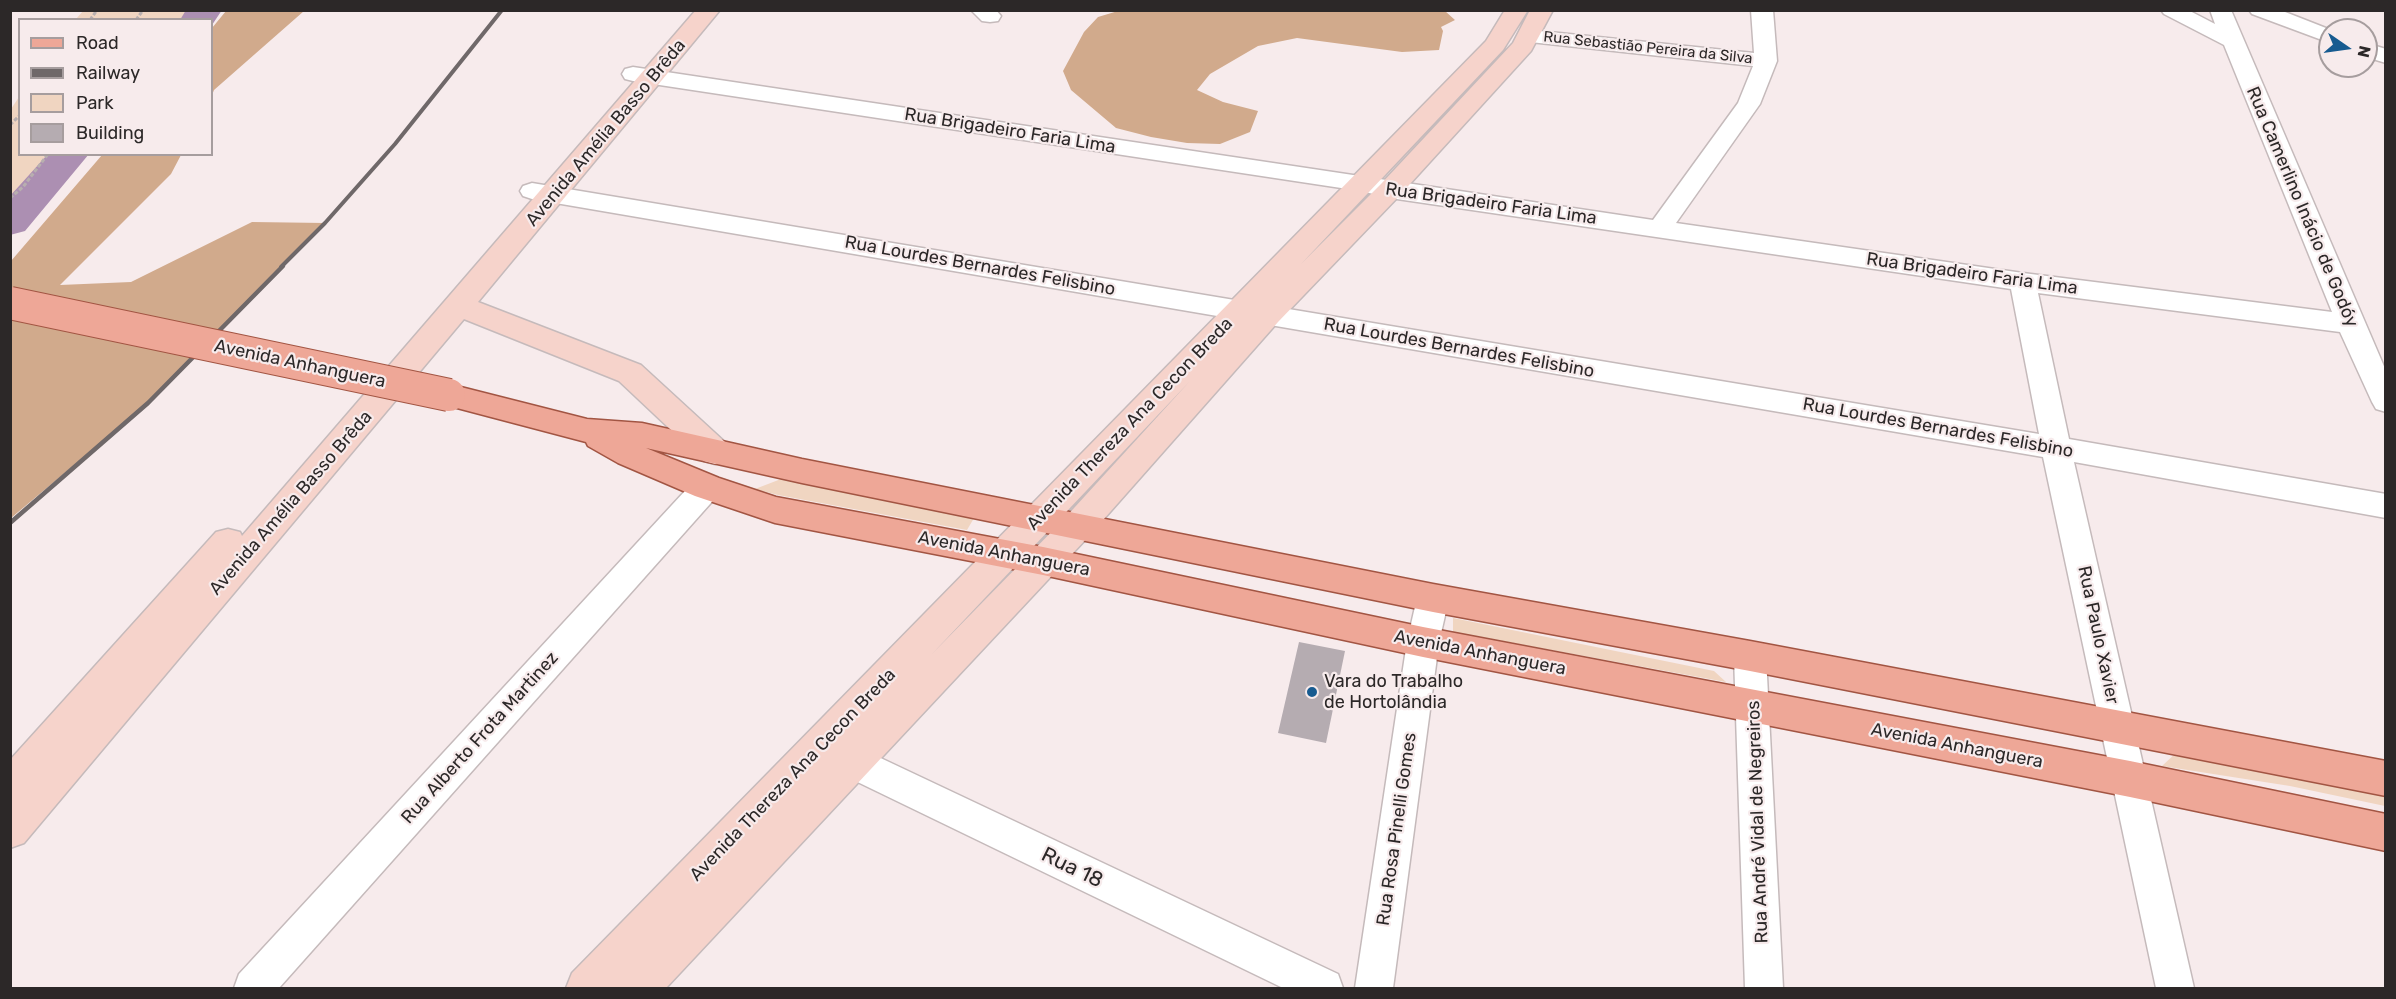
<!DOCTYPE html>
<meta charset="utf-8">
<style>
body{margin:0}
#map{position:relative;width:2396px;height:999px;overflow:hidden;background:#f7ebec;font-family:Rubik,sans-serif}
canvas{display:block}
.frame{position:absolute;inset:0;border:12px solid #2c2828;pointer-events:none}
.legend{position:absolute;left:18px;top:18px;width:195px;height:138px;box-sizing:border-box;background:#f7ebec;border:2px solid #a69d9e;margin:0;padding:8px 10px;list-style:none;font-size:18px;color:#2c2828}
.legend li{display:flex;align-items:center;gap:12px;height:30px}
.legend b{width:30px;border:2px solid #a69d9e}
.north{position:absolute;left:2318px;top:18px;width:60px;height:60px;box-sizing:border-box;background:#f7ebec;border:2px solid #a69d9e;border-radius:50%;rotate:103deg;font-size:16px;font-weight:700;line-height:24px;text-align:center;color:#2c2828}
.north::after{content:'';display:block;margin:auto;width:21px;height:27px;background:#175b90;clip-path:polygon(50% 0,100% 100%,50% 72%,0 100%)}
</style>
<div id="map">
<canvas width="2396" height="999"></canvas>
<div class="frame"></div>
<ul class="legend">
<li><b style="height:8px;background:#eea797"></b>Road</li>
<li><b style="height:8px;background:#6f6869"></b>Railway</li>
<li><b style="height:16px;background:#f0d5c1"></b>Park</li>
<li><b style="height:16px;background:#b5acb1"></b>Building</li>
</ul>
<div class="north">N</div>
</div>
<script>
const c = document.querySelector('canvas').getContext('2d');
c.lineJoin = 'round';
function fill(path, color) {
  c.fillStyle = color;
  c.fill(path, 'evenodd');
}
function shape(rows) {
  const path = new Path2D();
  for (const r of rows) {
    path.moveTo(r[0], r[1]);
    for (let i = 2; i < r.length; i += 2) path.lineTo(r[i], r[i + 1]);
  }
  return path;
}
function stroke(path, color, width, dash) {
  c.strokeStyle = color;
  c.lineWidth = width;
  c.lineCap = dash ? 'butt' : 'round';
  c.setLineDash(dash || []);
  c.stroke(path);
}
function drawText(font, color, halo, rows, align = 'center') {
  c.font = font + ' Rubik,sans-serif';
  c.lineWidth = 4.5;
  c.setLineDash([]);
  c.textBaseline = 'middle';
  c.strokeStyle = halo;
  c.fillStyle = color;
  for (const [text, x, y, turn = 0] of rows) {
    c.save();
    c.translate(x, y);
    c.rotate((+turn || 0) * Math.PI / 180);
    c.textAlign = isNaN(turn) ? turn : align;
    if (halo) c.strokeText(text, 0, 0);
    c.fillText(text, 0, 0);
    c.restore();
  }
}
fill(shape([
 [83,11,83,10,196,11,187,19,76,19],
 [19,97,20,154,66,155,11,217,11,109],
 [781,479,974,518,967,530,778,495,755,489],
 [1453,618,1714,671,1726,682,1453,632],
 [2178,751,2385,793,2385,806,2290,786,2162,766]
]), '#f0d5c1');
fill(shape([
 [226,11,304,11,214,90,212,95,212,28],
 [1445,11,1455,20,1441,27,1443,31,1439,50,1402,52,1297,38,1258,46,1210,74,1197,90,1223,102,1258,111,1250,132,1220,144,1187,143,1151,137,1116,128,1071,90,1063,71,1084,32,1098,17,1118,11],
 [102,155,181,155,171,174,60,285,131,282,252,222,325,223,148,403,11,518,11,261]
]), '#d1aa8c');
fill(shape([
 [186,10,222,10,212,25,212,20,180,20,186,10],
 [48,154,89,154,25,231,10,235,10,196,48,154]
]), '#ac8fb2');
fill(shape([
 [1299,642,1345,651,1326,743,1278,733]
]), '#b5acb1');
const street = shape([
 [971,10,996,10,1001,16,998,21,990,22,982,21,971,10],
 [1751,10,1773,10,1777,61,1760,104,1676,223,2023,273,2332,312,2224,45,2164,14,2161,10,2188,10,2215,24,2210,10,2231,10,2386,371,2386,412,2376,409,2372,402,2340,332,2038,293,2069,439,2386,494,2386,518,2074,462,2194,988,2156,988,2043,457,532,199,523,196,520,191,523,186,532,183,2039,434,2011,289,1390,198,1361,191,633,81,625,79,622,74,625,69,633,67,1653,220,1738,103,1753,66,1530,42,1522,41,1519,36,1522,31,1530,30,1754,53,1751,10],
 [2249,10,2280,10,2331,30,2330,43,2252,14,2249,10],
 [2366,43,2386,49,2386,63,2366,57,2366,43],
 [707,476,718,479,722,487,718,495,279,988,234,988,239,974,696,479,707,476],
 [1433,585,1444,589,1449,598,1439,642,1393,988,1355,988,1407,642,1417,598,1422,589,1433,585],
 [1750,642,1762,646,1766,656,1783,988,1745,988,1734,656,1738,646,1750,642],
 [834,736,1338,974,1343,988,1283,988,841,774,822,762,817,751,822,740,834,736]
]);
const secondary = shape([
 [696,10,720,10,478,302,641,365,726,443,731,452,726,461,715,464,704,461,619,381,464,319,24,843,10,848,10,760,216,532,228,529,240,532,242,536,696,10],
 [1505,10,1528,10,1503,50,1301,264,1381,184,1513,43,1530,10,1553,10,1531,51,1399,196,1278,322,1088,537,666,988,566,988,572,973,1486,41,1505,10],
 [1190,381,1064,519,931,655,1190,381]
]);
const primary = shape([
 [449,384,587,419,642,423,802,459,1433,584,1750,641,2386,761,2386,796,1750,671,1433,612,802,483,646,448,719,478,776,497,1043,547,1423,627,2130,761,2386,814,2386,851,2130,797,1423,657,1043,575,775,523,695,496,618,463,588,446,586,442,438,403,434,395,438,387,449,384]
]);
stroke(street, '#c5babb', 3);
stroke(secondary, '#c5babb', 3);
stroke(primary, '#a25543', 3);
stroke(shape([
 [90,20,97,10],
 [136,20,143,10],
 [10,125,20,115],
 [10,198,23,187,48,154]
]), '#b8afaf', 3, [4, 2]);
fill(street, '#fff');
fill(secondary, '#f6d3cb');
fill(primary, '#eea797');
stroke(shape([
 [281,267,325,223,395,144,502,10]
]), '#6f6869', 4);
stroke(shape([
 [10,523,148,403,283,266]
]), '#6f6869', 4.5);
const primaryBridge = shape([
 [10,303,449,395]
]);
stroke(primaryBridge, '#a25543', 34, []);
stroke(primaryBridge, '#eea797', 32);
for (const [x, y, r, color] of [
 [1312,692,6,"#175b90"]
]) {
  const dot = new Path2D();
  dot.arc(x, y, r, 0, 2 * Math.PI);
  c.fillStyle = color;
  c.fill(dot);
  stroke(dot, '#f7ebec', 2);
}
drawText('15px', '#2c2828', '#f7ebec', [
 ["Rua Sebastião Pereira da Silva",1648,48,6]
]);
drawText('18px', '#2c2828', '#f7ebec', [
 ["Rua Brigadeiro Faria Lima",1010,131,9],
 ["Avenida Amélia Basso Brêda",606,133,-50],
 ["Rua Brigadeiro Faria Lima",1491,204,8],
 ["Rua Camerlino Inácio de Godóy",2302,207,67],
 ["Rua Lourdes Bernardes Felisbino",980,266,10],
 ["Rua Brigadeiro Faria Lima",1972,274,8],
 ["Rua Lourdes Bernardes Felisbino",1459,348,10],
 ["Avenida Anhanguera",300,364,12],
 ["Avenida Thereza Ana Cecon Breda",1130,424,-46],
 ["Rua Lourdes Bernardes Felisbino",1938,428,10],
 ["Avenida Amélia Basso Brêda",291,503,-49],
 ["Avenida Anhanguera",1004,554,11],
 ["Rua Paulo Xavier",2098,635,78],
 ["Avenida Anhanguera",1480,653,11],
 ["Rua Alberto Frota Martinez",480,738,-48],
 ["Avenida Anhanguera",1957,746,11],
 ["Avenida Thereza Ana Cecon Breda",793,775,-46],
 ["Rua André Vidal de Negreiros",1758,822,-92],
 ["Rua Rosa Pinelli Gomes",1397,829,-82]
]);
drawText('18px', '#2c2828', '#f7ebec', [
 ["Vara do Trabalho",1324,682],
 ["de Hortolândia",1324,703]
], 'left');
drawText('21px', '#2c2828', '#f7ebec', [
 ["Rua 18",1072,868,26]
]);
</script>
